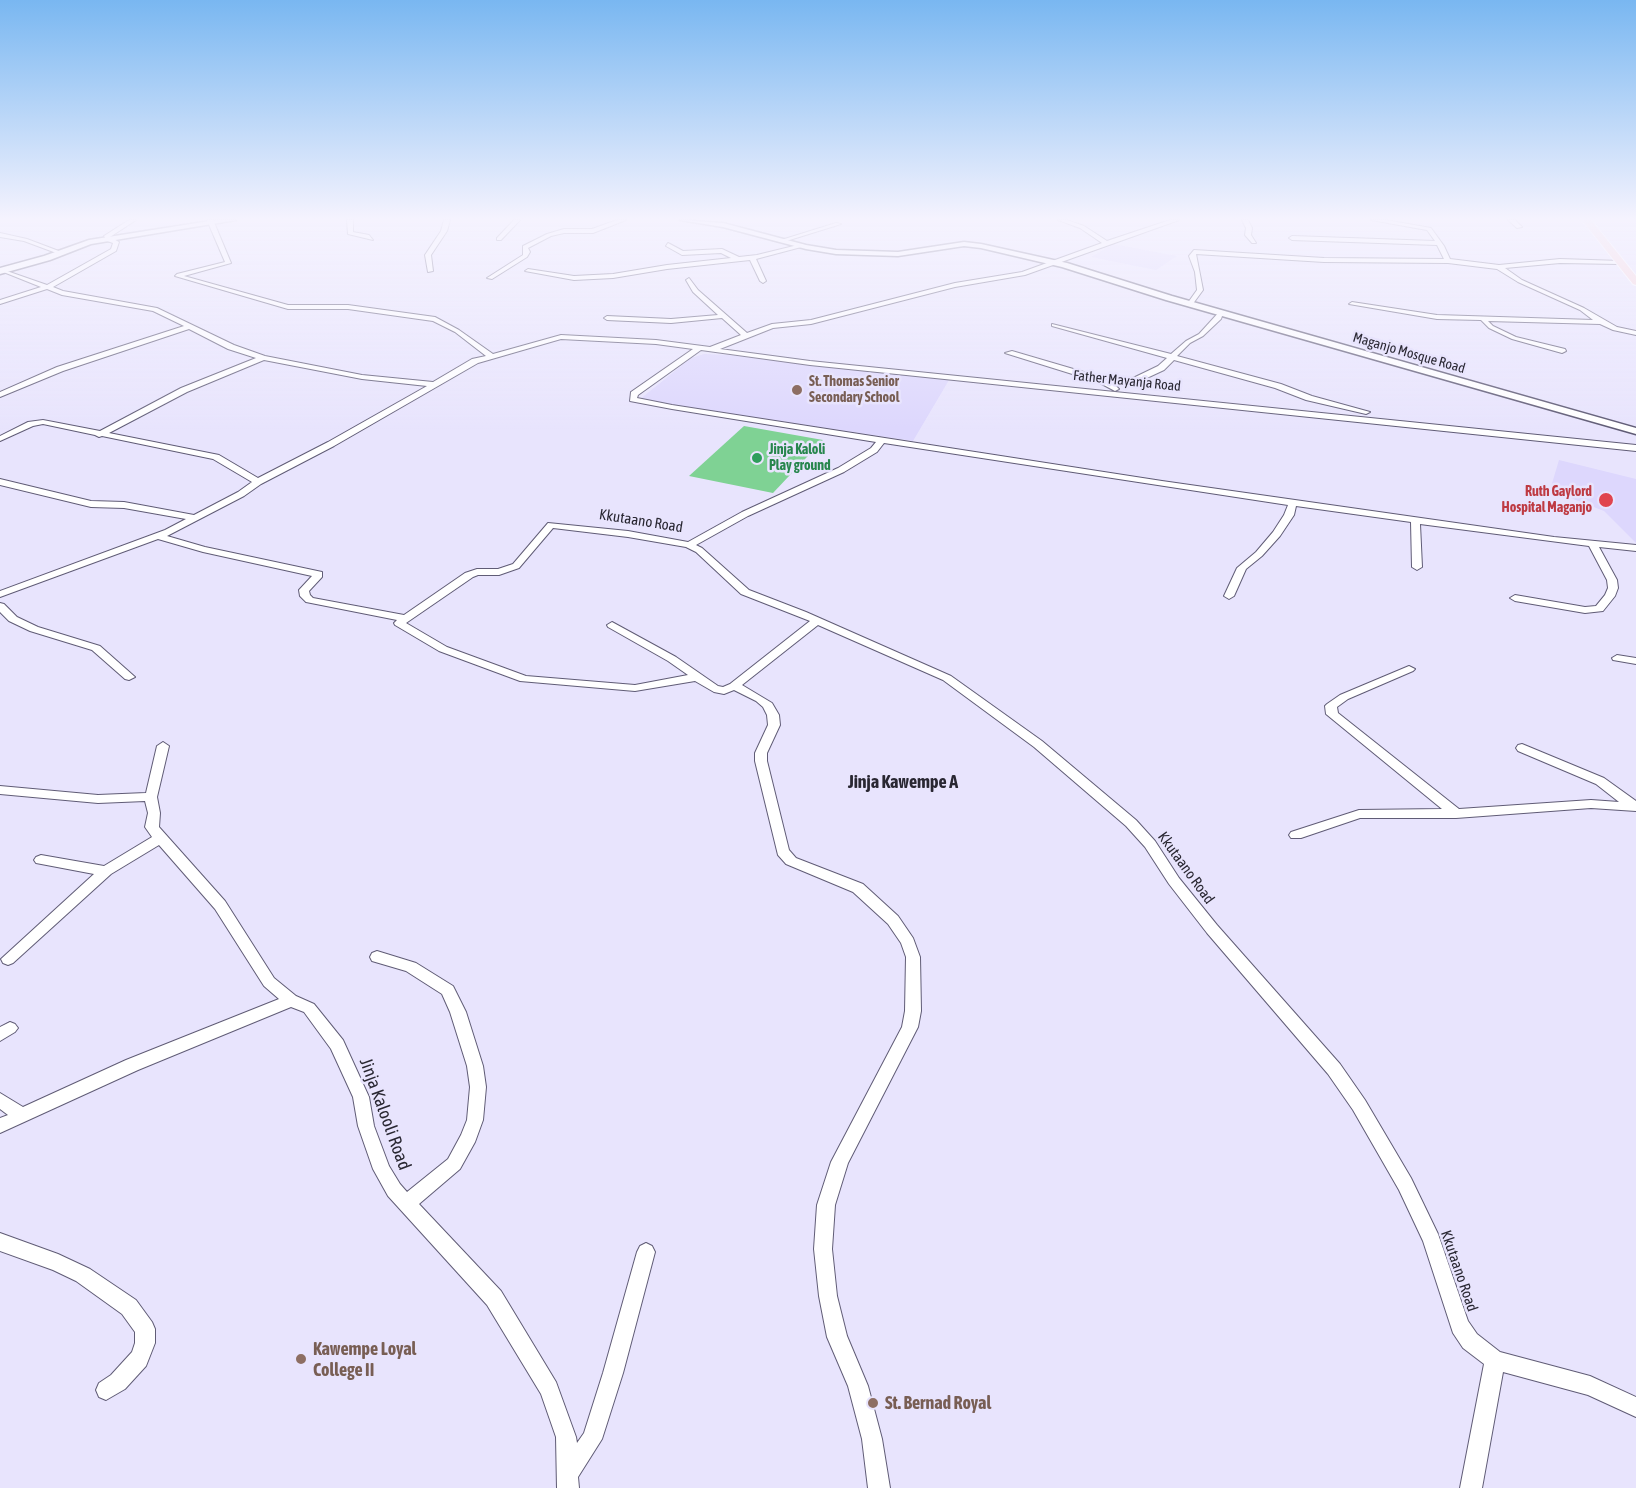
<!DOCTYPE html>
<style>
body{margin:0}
canvas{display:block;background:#e8e4fd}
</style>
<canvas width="1636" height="1488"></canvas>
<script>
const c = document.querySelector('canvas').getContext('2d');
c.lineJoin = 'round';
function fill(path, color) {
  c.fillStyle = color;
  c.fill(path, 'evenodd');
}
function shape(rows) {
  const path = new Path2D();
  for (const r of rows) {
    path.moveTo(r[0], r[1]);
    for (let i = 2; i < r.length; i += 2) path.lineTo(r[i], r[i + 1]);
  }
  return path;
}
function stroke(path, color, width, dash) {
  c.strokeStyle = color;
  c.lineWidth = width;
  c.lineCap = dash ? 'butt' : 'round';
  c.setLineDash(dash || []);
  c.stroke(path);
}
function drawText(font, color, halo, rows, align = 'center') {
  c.font = font + ' "Asap Condensed",sans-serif';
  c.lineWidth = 5;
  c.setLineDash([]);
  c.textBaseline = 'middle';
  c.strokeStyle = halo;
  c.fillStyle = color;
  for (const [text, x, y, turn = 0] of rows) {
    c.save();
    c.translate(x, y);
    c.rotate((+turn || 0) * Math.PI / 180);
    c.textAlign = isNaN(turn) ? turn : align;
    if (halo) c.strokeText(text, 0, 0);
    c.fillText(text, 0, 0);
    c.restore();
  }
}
fill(shape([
 [1113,244,1177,256,1156,270,1091,257],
 [704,354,727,355,949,380,913,441,639,400,691,358],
 [1559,460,1636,479,1636,543,1604,511,1550,490]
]), '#ddd7fd');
fill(shape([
 [744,426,823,440,773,493,689,476]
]), '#7fd294');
const street = shape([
 [129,220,136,220,110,237,119,242,116,251,53,287,63,291,157,308,234,345,265,356,362,375,433,382,472,359,486,356,455,332,433,321,348,309,288,309,175,276,177,274,225,262,207,220,213,220,231,263,184,276,288,305,348,305,435,317,459,330,493,354,561,335,656,340,710,347,741,335,722,318,671,323,607,320,604,318,607,316,671,319,718,315,693,292,686,280,689,278,698,290,747,333,772,324,811,320,955,283,1022,272,1102,243,1080,228,1058,220,1067,220,1084,226,1107,241,1170,220,1179,220,1025,275,955,287,811,324,773,328,720,349,810,361,1636,445,1636,451,810,365,701,350,638,395,637,398,672,405,1162,481,1554,537,1636,545,1636,551,1599,547,1617,580,1618,588,1615,596,1603,611,1585,613,1515,601,1510,598,1515,595,1585,607,1596,606,1605,595,1608,588,1607,580,1589,546,1420,524,1422,567,1417,570,1412,567,1411,522,1296,506,1294,515,1280,536,1262,556,1246,569,1234,596,1229,599,1224,596,1237,568,1256,552,1273,532,1284,515,1288,505,884,443,877,452,844,472,748,516,696,545,702,548,749,590,806,612,951,676,1042,741,1136,820,1155,841,1179,878,1217,925,1340,1064,1365,1100,1411,1178,1438,1234,1468,1321,1477,1334,1500,1352,1590,1376,1636,1397,1636,1417,1588,1395,1503,1372,1482,1488,1460,1488,1484,1364,1463,1348,1453,1333,1423,1241,1399,1190,1353,1110,1328,1074,1207,933,1169,884,1145,847,1126,826,1034,747,943,680,818,625,742,685,772,703,779,715,780,725,767,753,767,761,789,850,796,858,863,884,898,916,913,938,920,957,921,1011,918,1027,848,1163,835,1205,832,1249,837,1296,847,1336,868,1386,882,1439,890,1488,868,1488,862,1439,848,1386,827,1337,819,1296,814,1249,817,1205,831,1162,902,1027,905,1011,906,957,901,943,888,924,853,892,786,864,778,855,755,761,755,753,768,725,767,715,763,707,756,701,734,690,724,694,714,692,695,681,635,691,520,681,439,651,395,625,394,623,397,620,306,602,300,596,299,590,312,576,203,552,158,539,0,597,0,591,165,530,186,519,124,508,91,507,0,485,0,479,91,501,124,502,194,515,238,492,252,482,213,459,102,436,99,437,95,435,43,424,33,426,0,441,0,436,28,422,43,420,100,431,181,388,256,358,228,349,189,329,63,371,0,397,0,392,57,367,184,326,153,311,62,295,47,289,0,304,0,300,41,287,1,271,1,269,47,285,111,249,113,243,107,241,104,236,129,220],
 [561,339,656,344,693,349,631,392,630,401,672,409,876,442,871,448,838,468,742,512,688,542,628,531,548,523,513,564,498,569,477,569,465,573,404,615,313,598,310,595,309,591,322,577,322,572,205,547,167,536,244,496,261,484,334,446,478,363,561,339],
 [264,360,362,379,427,386,328,442,258,478,219,455,109,433,187,392,264,360],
 [553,528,628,537,686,547,696,552,741,594,810,621,730,684,723,687,718,686,676,657,612,622,607,625,608,627,668,661,688,675,635,685,526,676,447,647,406,623,473,577,478,575,499,575,519,568,553,528],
 [347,220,353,220,353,232,369,235,373,240,348,234,347,220],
 [444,220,450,220,447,231,431,255,433,271,428,272,425,255,441,231,444,220],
 [514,220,520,220,501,240,497,240,497,238,514,220],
 [617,220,626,220,593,233,564,233,551,236,528,248,530,252,527,257,492,279,487,278,523,255,523,246,547,234,564,229,592,229,617,220],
 [1242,220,1248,220,1252,228,1251,235,1256,243,1252,243,1245,235,1246,228,1242,220],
 [1371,220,1386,220,1431,228,1444,246,1450,259,1499,265,1560,259,1621,261,1619,264,1560,263,1505,268,1522,280,1584,308,1617,327,1636,331,1636,335,1613,330,1600,324,1488,321,1493,326,1516,337,1565,349,1566,351,1562,353,1512,339,1489,328,1481,320,1437,319,1349,304,1352,302,1437,315,1593,320,1580,310,1518,282,1497,269,1448,263,1324,262,1196,254,1203,290,1192,305,1187,304,1197,290,1195,272,1189,256,1194,250,1324,258,1444,259,1437,245,1292,240,1289,238,1292,236,1435,241,1427,230,1371,220],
 [1508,220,1515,220,1522,227,1517,228,1508,220],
 [836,223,841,224,783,242,778,241,836,223],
 [0,233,27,239,64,253,59,254,24,241,0,237,0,233],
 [668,243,683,251,722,249,739,257,757,255,802,244,805,246,756,259,766,281,763,283,760,281,750,260,667,269,613,278,574,280,525,271,528,269,574,276,613,274,667,265,731,258,721,253,682,255,666,246,668,243],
 [1220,311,1223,313,1221,319,1203,336,1190,343,1177,356,1281,384,1312,396,1370,412,1366,414,1306,400,1275,388,1174,360,1164,370,1134,384,1116,386,1119,389,1115,391,1098,382,1005,353,1012,351,1104,378,1110,383,1129,380,1158,366,1167,358,1052,326,1052,324,1171,354,1186,341,1199,334,1220,311],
 [0,603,4,604,17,617,38,627,100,646,135,677,129,680,125,679,92,650,30,631,9,621,0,612,0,603],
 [1617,655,1636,658,1636,664,1613,660,1612,658,1617,655],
 [1409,666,1415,669,1413,671,1348,699,1337,707,1338,713,1459,809,1591,800,1619,802,1596,784,1518,751,1516,748,1518,745,1522,744,1604,778,1636,801,1636,811,1591,808,1456,818,1360,818,1301,838,1291,838,1289,835,1291,832,1359,810,1442,809,1326,714,1325,706,1327,704,1340,695,1409,666],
 [163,742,169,746,157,797,160,813,159,827,225,901,274,978,296,996,314,1004,343,1040,369,1097,374,1126,389,1166,400,1184,407,1192,448,1159,461,1135,467,1120,470,1087,467,1066,450,1012,442,994,406,971,372,961,370,957,372,953,377,951,416,963,453,986,466,1012,483,1066,486,1087,483,1120,475,1142,460,1169,419,1204,501,1291,556,1382,576,1437,577,1443,584,1433,603,1373,637,1252,640,1246,646,1243,652,1246,655,1252,623,1373,602,1439,578,1477,579,1488,557,1488,556,1437,541,1394,487,1305,388,1196,373,1169,358,1126,353,1097,331,1049,304,1012,291,1007,138,1070,0,1133,0,1118,8,1115,0,1109,0,1093,23,1107,126,1060,279,999,264,986,215,909,159,845,111,874,13,963,8,965,3,963,1,959,94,874,36,863,34,860,36,857,41,855,104,866,152,837,145,827,148,813,145,801,98,803,0,794,0,786,98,795,146,793,157,746,163,742],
 [10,1022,15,1024,18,1028,15,1032,0,1041,0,1027,10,1022],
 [0,1233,58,1254,90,1269,136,1300,152,1322,155,1329,155,1343,146,1366,125,1389,106,1400,99,1397,96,1390,99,1383,111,1375,132,1352,135,1343,135,1332,122,1314,76,1281,53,1270,0,1251,0,1233]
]);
const secondary = shape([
 [216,220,236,220,91,244,50,260,0,274,0,268,44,256,89,240,216,220],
 [680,220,723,223,806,245,836,250,898,252,964,242,981,244,1067,263,1172,296,1636,428,1636,434,1166,300,1062,267,981,248,964,246,898,256,836,254,806,249,723,227,680,220]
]);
const primary = shape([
 [1582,220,1591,220,1636,276,1636,285,1633,284,1582,220]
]);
stroke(street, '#605c76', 2);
stroke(secondary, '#605c76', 3);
stroke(primary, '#fff', 2);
fill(street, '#fff');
fill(secondary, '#fff');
fill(primary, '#fad3d6');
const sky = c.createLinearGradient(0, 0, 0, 429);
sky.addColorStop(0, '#79b7f1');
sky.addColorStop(0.51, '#f5f3fe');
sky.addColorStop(1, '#f5f3fe00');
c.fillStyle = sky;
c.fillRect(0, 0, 1636, 429);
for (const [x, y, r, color] of [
 [797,390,6,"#8d6e63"],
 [757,458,6,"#2e9e5b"],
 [1606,500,8,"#e0444e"],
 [301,1359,6,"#8d6e63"],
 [873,1403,6,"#8d6e63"]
]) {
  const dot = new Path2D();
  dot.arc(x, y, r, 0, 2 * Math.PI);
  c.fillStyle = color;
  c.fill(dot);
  stroke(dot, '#e8e4fd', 2);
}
drawText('14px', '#292732', '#e8e4fd', [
 ["Maganjo Mosque Road",1409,353,16],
 ["Father Mayanja Road",1127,381,6]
]);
drawText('bold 14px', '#785e54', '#e8e4fd', [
 ["St. Thomas Senior",809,382],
 ["Secondary School",809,398]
], 'left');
drawText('bold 14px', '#27864d', '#e8e4fd', [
 ["Jinja Kaloli",769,450],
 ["Play ground",769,466]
], 'left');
drawText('bold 14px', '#be3a42', '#e8e4fd', [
 ["Ruth Gaylord",1592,492],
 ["Hospital Maganjo",1592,508]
], 'right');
drawText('15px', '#292732', '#e8e4fd', [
 ["Kkutaano Road",641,521,9],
 ["Kkutaano Road",1186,868,54],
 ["Kkutaano Road",1459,1271,71]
]);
drawText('bold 18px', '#292732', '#e8e4fd', [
 ["Jinja Kawempe A",903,782]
]);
drawText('18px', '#292732', '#e8e4fd', [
 ["Jinja Kalooli Road",385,1114,70]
]);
drawText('bold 18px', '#785e54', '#e8e4fd', [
 ["Kawempe Loyal",313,1349],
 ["College II",313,1370],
 ["St. Bernad Royal",885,1403]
], 'left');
</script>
